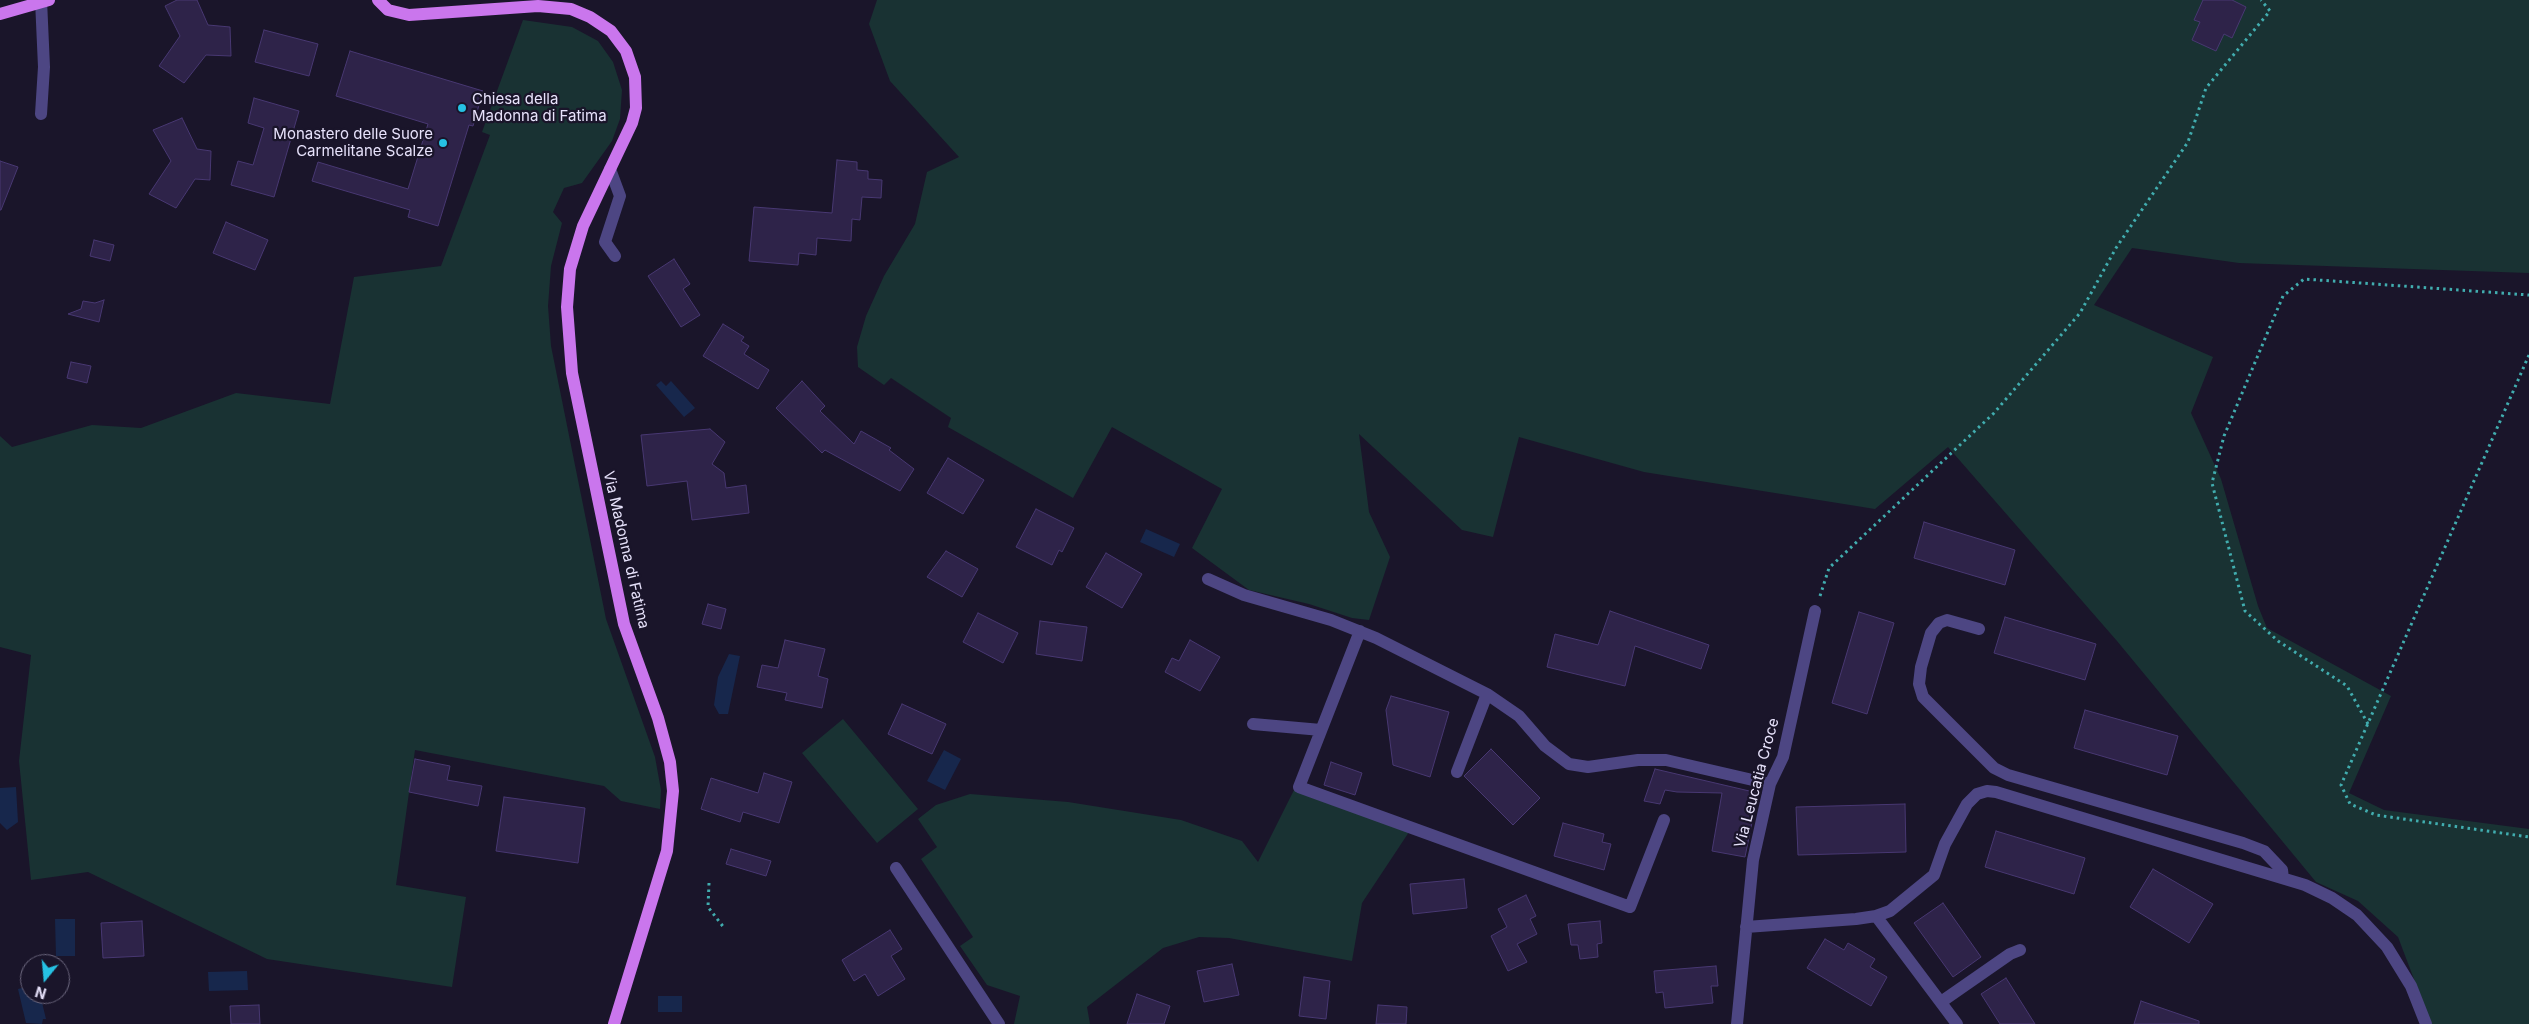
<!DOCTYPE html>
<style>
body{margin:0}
#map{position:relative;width:2529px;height:1024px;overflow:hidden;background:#1a152a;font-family:Inter,sans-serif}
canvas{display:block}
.north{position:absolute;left:20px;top:954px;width:50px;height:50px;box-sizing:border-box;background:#1a152a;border:1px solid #6c677e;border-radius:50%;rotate:197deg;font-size:14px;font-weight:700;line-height:20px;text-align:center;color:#e7e2fb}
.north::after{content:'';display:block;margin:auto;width:18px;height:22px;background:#26c1e3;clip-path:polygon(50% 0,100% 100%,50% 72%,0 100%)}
</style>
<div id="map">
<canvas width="2529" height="1024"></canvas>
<div class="north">N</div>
</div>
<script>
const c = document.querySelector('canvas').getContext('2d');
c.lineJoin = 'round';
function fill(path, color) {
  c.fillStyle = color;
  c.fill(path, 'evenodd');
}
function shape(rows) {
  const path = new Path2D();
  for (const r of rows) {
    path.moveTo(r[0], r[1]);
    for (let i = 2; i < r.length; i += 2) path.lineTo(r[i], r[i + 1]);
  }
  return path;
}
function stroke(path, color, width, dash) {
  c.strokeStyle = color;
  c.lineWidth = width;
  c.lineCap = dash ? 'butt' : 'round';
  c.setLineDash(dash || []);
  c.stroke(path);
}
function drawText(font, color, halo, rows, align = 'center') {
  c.font = font + ' Inter,sans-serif';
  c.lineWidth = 4.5;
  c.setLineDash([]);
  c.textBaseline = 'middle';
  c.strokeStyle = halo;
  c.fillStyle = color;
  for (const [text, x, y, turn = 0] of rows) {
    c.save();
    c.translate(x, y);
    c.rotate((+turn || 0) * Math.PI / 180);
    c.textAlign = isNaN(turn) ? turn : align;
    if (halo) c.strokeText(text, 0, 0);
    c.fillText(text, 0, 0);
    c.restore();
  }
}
fill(shape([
 [877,0,2529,0,2529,273,2239,263,2132,248,2094,305,2213,357,2191,413,2221,479,2258,606,2267,628,2391,696,2349,793,2384,810,2529,829,2529,1024,2431,1024,2398,937,2358,901,2316,882,2117,641,1948,447,1875,509,1644,472,1519,437,1493,537,1462,530,1359,434,1369,512,1390,557,1369,620,1352,618,1309,604,1249,590,1192,548,1222,489,1112,427,1073,498,948,427,951,418,891,378,884,385,858,367,857,347,866,316,884,276,915,224,927,172,959,157,890,81,869,24],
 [523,20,572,27,598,41,613,62,622,90,620,119,612,141,582,183,564,188,553,212,562,223,551,266,548,306,551,346,606,619,655,757,661,790,660,809,621,801,604,786,415,750,396,885,466,897,452,987,267,959,88,872,31,880,19,761,31,655,0,647,0,436,12,447,92,425,141,428,236,393,330,404,354,277,441,266,490,135,482,132],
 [843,719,918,809,877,843,802,753],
 [1295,788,1409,832,1362,903,1352,961,1229,938,1199,937,1163,948,1087,1007,1090,1024,1014,1024,1020,996,987,985,960,946,973,937,921,859,937,847,918,819,936,805,970,794,1068,802,1181,820,1242,841,1258,862]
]), '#193233');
fill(shape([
 [661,381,666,386,671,381,695,408,684,417,656,385],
 [1146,529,1180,544,1174,557,1140,542],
 [729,654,740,656,728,714,719,714,714,705,718,677],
 [944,750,961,759,945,790,927,781],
 [16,787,18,822,7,830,0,823,0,788],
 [55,919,75,919,75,956,56,956],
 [247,971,248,990,209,991,208,972],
 [30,986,30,994,40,994,46,1019,43,1019,42,1024,26,1023,18,989],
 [658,996,682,996,682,1012,658,1012]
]), '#17274c');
const building = shape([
 [177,0,197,0,208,25,230,27,231,56,206,55,184,83,159,66,180,36,165,6,177,0],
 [2203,0,2232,0,2246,7,2232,38,2224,34,2216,51,2192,40,2200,22,2194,20,2203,0],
 [264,30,318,44,309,76,255,62,264,30],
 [350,51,483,91,473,126,469,125,438,226,408,217,410,210,312,181,318,162,408,189,428,124,336,96,350,51],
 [254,98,299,111,274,197,231,185,238,161,253,165,264,128,248,123,254,98],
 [182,118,197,149,211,151,210,180,195,179,176,208,149,194,171,161,153,130,182,118],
 [837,160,857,162,857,170,868,171,868,179,882,180,881,198,862,197,860,220,852,219,851,241,817,238,816,255,799,253,798,265,749,261,754,207,832,213,837,160],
 [0,161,18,167,1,210,0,210,0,161],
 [226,222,268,240,255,270,213,253,226,222],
 [94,240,114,245,110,261,90,256,94,240],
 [674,259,690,284,683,289,700,315,681,327,648,276,674,259],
 [104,300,99,322,68,314,81,309,83,301,95,303,104,300],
 [723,324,744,337,741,341,749,346,744,354,769,370,758,389,703,356,723,324],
 [71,362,91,366,87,383,67,378,71,362],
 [802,381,825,406,820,411,854,444,861,431,891,448,889,450,914,469,900,491,825,450,822,453,776,408,802,381],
 [710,429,725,442,712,464,724,473,726,488,746,485,749,513,692,520,687,481,647,486,641,435,710,429],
 [948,458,984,480,963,514,927,493,948,458],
 [1036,509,1074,528,1062,552,1059,550,1052,565,1016,547,1036,509],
 [1924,522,2015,550,2005,585,1914,558,1924,522],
 [946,551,978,569,962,597,927,577,946,551],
 [1106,553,1142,574,1122,608,1086,587,1106,553],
 [708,604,726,609,721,629,702,624,708,604],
 [1610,611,1709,645,1701,669,1635,646,1625,686,1547,667,1555,634,1598,645,1610,611],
 [1859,612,1894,623,1867,714,1832,703,1859,612],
 [978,613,1018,633,1003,663,963,642,978,613],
 [2005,617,2096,644,2085,680,1994,653,2005,617],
 [1040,621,1087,627,1082,661,1036,654,1040,621],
 [785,640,825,649,818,676,828,679,822,708,785,700,787,693,757,687,762,665,778,668,785,640],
 [1190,640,1220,657,1200,691,1165,672,1172,658,1179,661,1190,640],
 [1391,696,1449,712,1430,777,1393,765,1386,710,1391,696],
 [902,704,946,724,932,754,888,734,902,704],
 [2085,710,2178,736,2167,775,2074,748,2085,710],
 [1491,749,1540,798,1513,825,1464,776,1491,749],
 [415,759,450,766,447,780,482,786,478,806,409,792,415,759],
 [1331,762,1362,773,1355,795,1324,785,1331,762],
 [1655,769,1758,793,1745,857,1712,851,1722,793,1677,792,1665,790,1660,804,1644,801,1655,769],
 [764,773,792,782,779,823,743,812,740,822,701,809,711,778,758,793,764,773],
 [504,797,585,808,578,863,496,851,504,797],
 [1905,804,1906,852,1798,855,1796,807,1905,804],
 [1563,823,1604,834,1602,842,1611,844,1604,870,1554,856,1563,823],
 [1996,831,2085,858,2074,894,1985,867,1996,831],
 [731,849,771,861,766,876,726,864,731,849],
 [2153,869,2213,904,2189,943,2130,907,2153,869],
 [1464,879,1467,908,1413,914,1410,884,1464,879],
 [1526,895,1536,916,1530,919,1537,934,1517,944,1527,962,1508,971,1491,936,1507,927,1498,909,1526,895],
 [1943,903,1981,957,1953,977,1914,923,1943,903],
 [142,921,144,956,103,958,101,923,142,921],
 [1600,921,1602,943,1597,944,1598,957,1580,959,1578,945,1571,945,1568,924,1600,921],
 [890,930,902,949,891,956,905,979,878,996,865,974,854,981,842,960,890,930],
 [1825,939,1844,950,1848,943,1875,959,1870,967,1887,977,1871,1006,1807,968,1825,939],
 [1232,964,1239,995,1204,1002,1197,971,1232,964],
 [1716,966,1718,986,1711,986,1713,1003,1665,1008,1663,992,1656,993,1654,971,1716,966],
 [1304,977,1330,981,1326,1019,1299,1016,1304,977],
 [2006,978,2035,1024,2000,1024,1981,994,2006,978],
 [1137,994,1170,1006,1164,1024,1127,1024,1137,994],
 [2141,1001,2199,1021,2199,1024,2134,1024,2141,1001],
 [259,1005,260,1024,231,1024,230,1006,259,1005],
 [1378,1005,1407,1007,1406,1024,1376,1024,1378,1005]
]);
fill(building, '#2e2349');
stroke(building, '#483872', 1);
stroke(shape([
 [2529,355,2341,785,2350,804,2376,815,2529,837],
 [1820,596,1829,568,1994,413,2080,313,2116,248,2188,142,2206,88,2270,11,2261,0],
 [2368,724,2347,686,2278,641,2245,611,2212,483,2224,436,2283,296,2304,279,2529,295],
 [709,883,708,907,725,929]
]), '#41adaf', 3, [2.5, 4]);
stroke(shape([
 [41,114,44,67,41,0],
 [610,169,620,196,605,242,615,256],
 [1208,579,1244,595,1331,620,1376,638,1487,694,1519,716,1545,746,1569,764,1588,767,1638,760,1666,760,1770,784],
 [1979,629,1947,620,1939,623,1931,633,1921,667,1919,684,1923,697,1994,768,2008,775,2243,843,2264,851,2282,870,2283,878],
 [1360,631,1299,787,1630,907,1664,820],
 [1253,724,1321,730],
 [1457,772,1487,694],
 [896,868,999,1024],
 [1876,916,1957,1024],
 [1746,927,1856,919,1876,916,1890,911,1934,875,1945,844,1967,804,1977,794,1987,791,1996,792,2305,885,2332,898,2357,915,2387,947,2411,986,2426,1024],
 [1941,1002,2010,954,2020,950],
 [1737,1024,1753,860,1770,784,1783,757,1815,611]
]), '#4d4683', 12);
stroke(shape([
 [378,0,388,10,409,15,538,6,571,9,590,17,611,31,626,51,635,77,636,108,632,123,583,226,570,269,567,307,572,373,624,624,658,718,670,762,673,791,667,851,614,1024],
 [0,14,49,0]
]), '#ca76ed', 12);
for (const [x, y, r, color] of [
 [462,108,5,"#26c1e3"],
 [443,143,5,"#26c1e3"]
]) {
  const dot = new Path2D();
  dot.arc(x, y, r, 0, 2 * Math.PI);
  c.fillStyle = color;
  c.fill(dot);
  stroke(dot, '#1a152a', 2);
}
drawText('15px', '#e7e2fb', '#1a152a', [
 ["Chiesa della",472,99],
 ["Madonna di Fatima",472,116],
 ["Monastero delle Suore",433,134,"right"],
 ["Carmelitane Scalze",433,151,"right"]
], 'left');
drawText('15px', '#e7e2fb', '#1a152a', [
 ["Via Madonna di Fatima",626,550,77],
 ["Via Leucatia Croce",1757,783,-75]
]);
</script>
